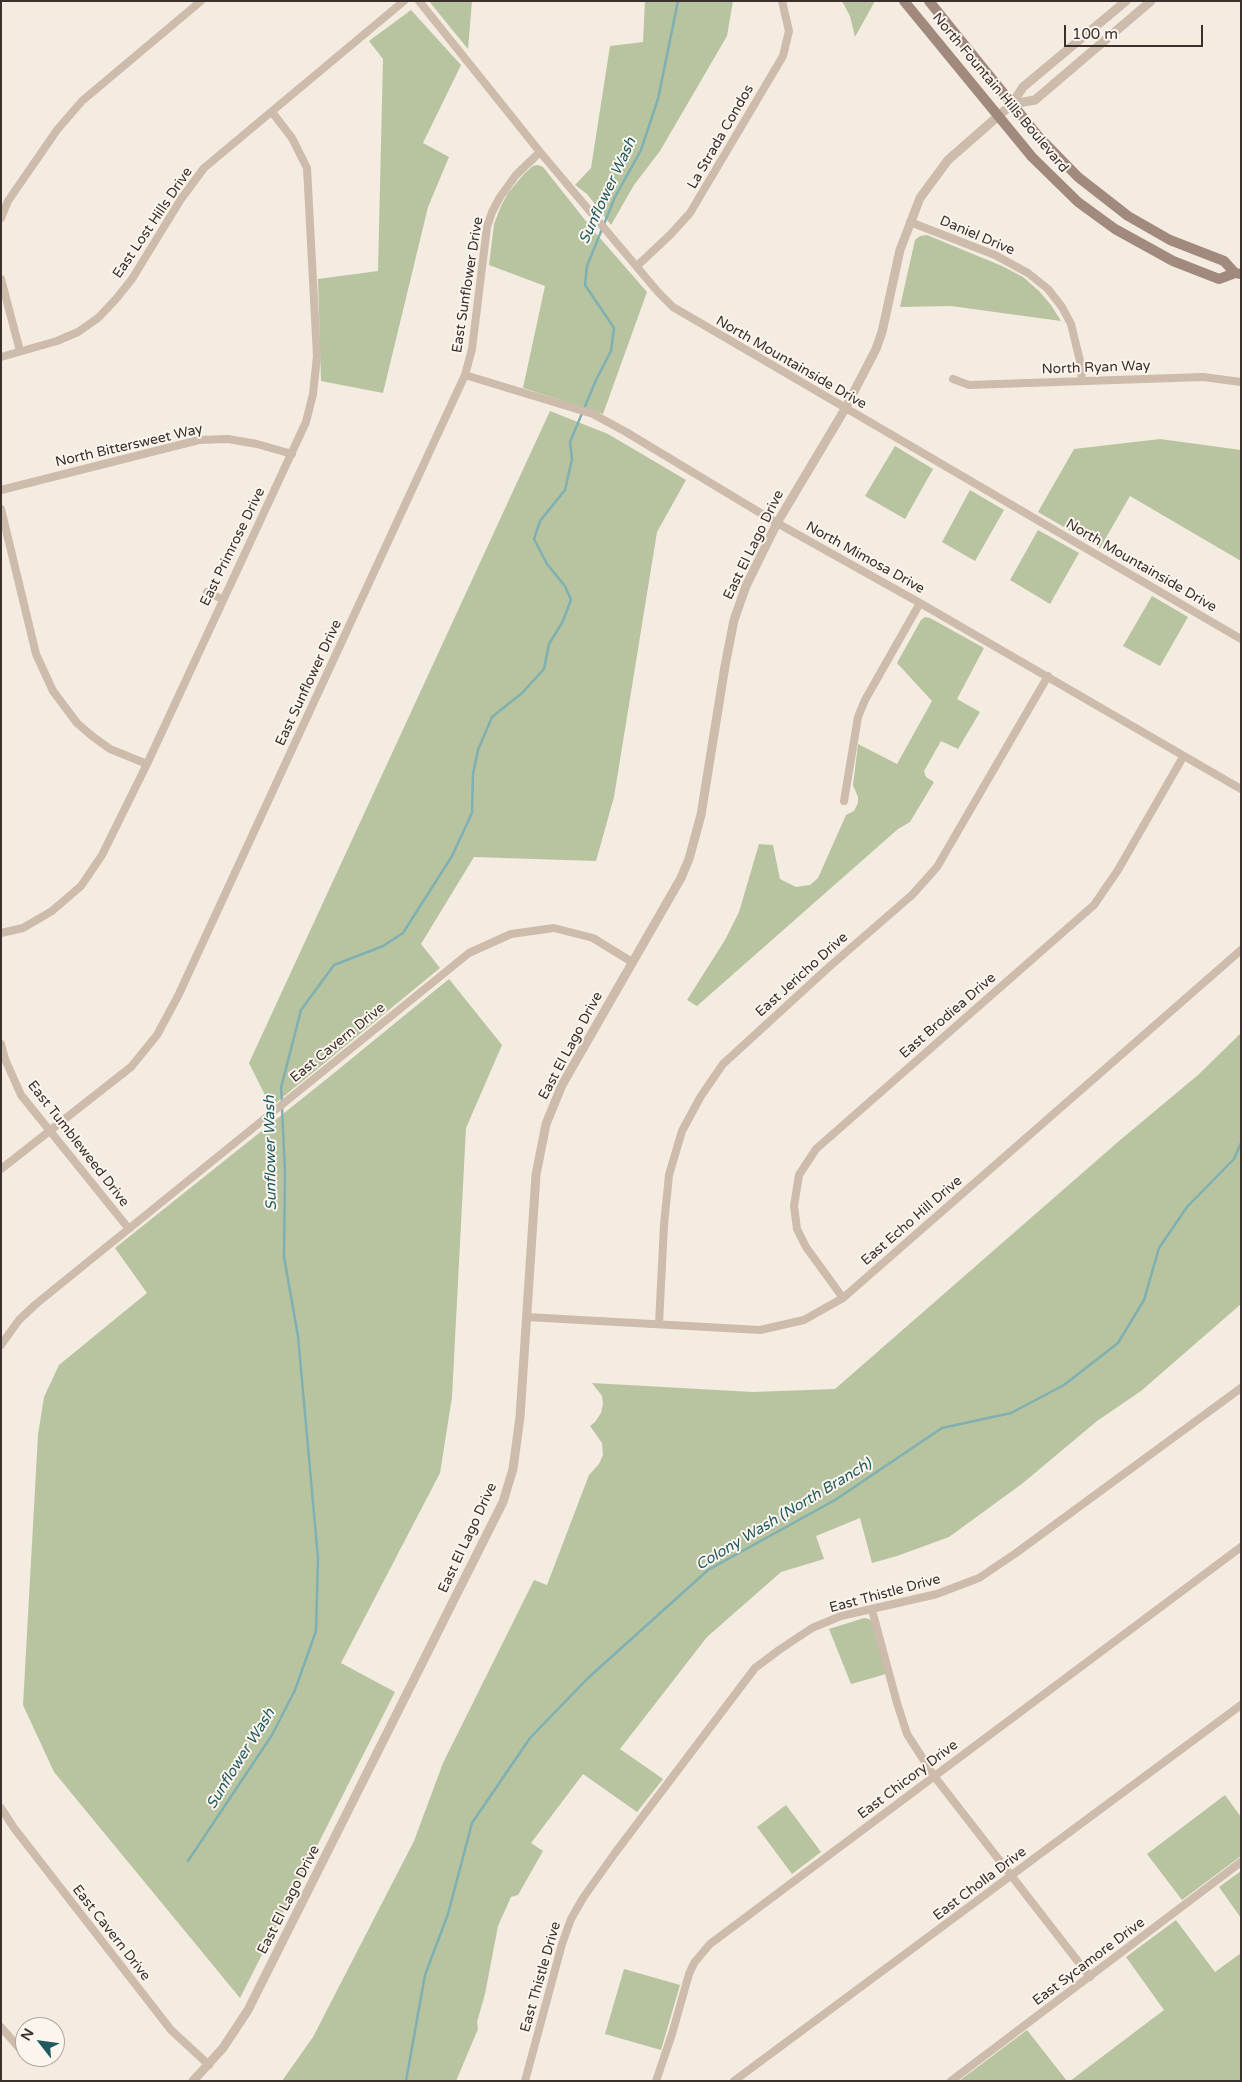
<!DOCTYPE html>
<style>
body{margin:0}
#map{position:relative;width:1242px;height:2082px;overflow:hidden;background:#f4ebe1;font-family:"Varela Round",sans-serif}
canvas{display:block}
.frame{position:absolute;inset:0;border:2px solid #3b302b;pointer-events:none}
.north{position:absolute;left:15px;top:2017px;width:50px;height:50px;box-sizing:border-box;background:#fbf5ee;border:1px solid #aea6a0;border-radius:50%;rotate:300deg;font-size:14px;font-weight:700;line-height:20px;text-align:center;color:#3b302b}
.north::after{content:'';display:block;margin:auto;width:18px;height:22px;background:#1f5a5e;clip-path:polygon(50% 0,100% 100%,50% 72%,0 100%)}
.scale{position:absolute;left:1064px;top:25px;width:139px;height:22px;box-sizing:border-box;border:2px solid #3b302b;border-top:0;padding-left:6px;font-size:15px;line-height:18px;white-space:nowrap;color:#3b302b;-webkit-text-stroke:4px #fbf5ee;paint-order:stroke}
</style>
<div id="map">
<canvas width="1242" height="2082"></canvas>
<div class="frame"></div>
<div class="north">N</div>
<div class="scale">100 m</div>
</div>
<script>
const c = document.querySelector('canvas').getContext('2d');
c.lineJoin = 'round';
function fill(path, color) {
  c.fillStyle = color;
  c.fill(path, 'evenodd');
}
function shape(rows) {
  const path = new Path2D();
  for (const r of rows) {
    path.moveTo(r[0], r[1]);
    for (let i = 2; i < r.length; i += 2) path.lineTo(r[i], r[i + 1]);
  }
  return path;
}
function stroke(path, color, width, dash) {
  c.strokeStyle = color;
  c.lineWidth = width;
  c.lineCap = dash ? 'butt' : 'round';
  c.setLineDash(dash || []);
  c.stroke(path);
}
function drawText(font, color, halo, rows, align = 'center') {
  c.font = font + ' "Varela Round",sans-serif';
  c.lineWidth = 4;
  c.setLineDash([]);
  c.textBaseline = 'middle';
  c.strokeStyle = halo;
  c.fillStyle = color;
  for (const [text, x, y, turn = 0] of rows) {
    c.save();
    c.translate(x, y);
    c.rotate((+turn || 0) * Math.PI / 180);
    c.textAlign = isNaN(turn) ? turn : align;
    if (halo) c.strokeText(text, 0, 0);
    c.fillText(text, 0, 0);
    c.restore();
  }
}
fill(shape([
 [429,1,472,1,468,49,454,32],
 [645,1,733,1,727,36,660,151,634,185,611,225,587,194,575,185,591,168,610,46,643,42],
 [842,1,875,1,855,37,850,16],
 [411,10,461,65,423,143,449,157,428,207,383,393,321,381,318,279,378,271,383,59,369,41],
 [538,165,543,167,593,230,647,292,603,414,523,388,545,286,489,265,494,224,501,206,508,193,524,174,533,166],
 [927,235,1002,266,1023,277,1039,291,1051,305,1061,321,951,306,900,307,915,240,920,236],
 [550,411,608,434,686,480,657,532,614,797,596,861,474,857,421,944,440,968,271,1107,249,1063],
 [1160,439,1241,450,1241,561,1130,496,1100,548,1038,512,1074,449],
 [895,446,933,469,905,519,865,496],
 [970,490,1004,510,975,561,942,542],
 [1038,530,1079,553,1050,604,1010,580],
 [1152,596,1188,617,1160,666,1123,646],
 [925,617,930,618,984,648,957,699,980,712,958,749,941,741,924,771,926,777,934,782,910,822,898,829,697,1006,687,1000,725,940,739,912,759,844,773,845,780,879,796,887,810,885,818,878,846,815,854,811,858,803,858,797,853,785,858,744,897,764,932,701,897,663,921,620],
 [449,979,502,1045,466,1128,452,1397,440,1473,341,1663,395,1692,240,1998,54,1772,23,1705,38,1435,44,1397,59,1365,147,1293,115,1248,323,1082],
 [1241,1033,1241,1304,1141,1391,1097,1421,1023,1483,949,1537,897,1556,872,1563,860,1518,816,1536,824,1559,781,1572,707,1637,620,1749,663,1779,637,1812,583,1774,531,1843,543,1851,518,1895,511,1897,498,1926,485,1994,477,2022,478,2029,456,2081,282,2081,313,2037,414,1841,443,1763,534,1580,547,1585,589,1475,599,1464,603,1455,602,1443,590,1426,595,1422,601,1413,603,1404,602,1396,592,1383,753,1392,835,1389,1119,1141,1198,1075],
 [864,1618,869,1619,873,1623,886,1674,851,1684,829,1629],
 [1225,1795,1241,1817,1241,1856,1182,1900,1147,1854],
 [786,1805,821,1852,792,1874,757,1827],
 [1241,1871,1241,1918,1219,1887],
 [1176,1920,1215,1972,1241,1953,1241,2081,1070,2081,1164,2010,1126,1957],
 [624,1969,680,1985,661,2050,605,2034],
 [1027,2030,1067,2081,959,2081]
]), '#b8c4a0');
stroke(shape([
 [282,1101,281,1088,301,1010,334,965,383,946,403,933,452,856,472,813,473,774,478,750,492,717,522,693,544,669,549,644,562,623,571,600,565,586,547,564,534,539,540,521,565,490,572,459,570,442,596,380,611,351,614,328,585,285,587,266,615,197,641,150,658,99,678,1],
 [188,1861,272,1735,295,1690,316,1631,318,1558,298,1336,284,1257,285,1173,282,1107],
 [406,2081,425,1975,448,1914,472,1823,530,1738,588,1678,708,1570,835,1500,942,1428,1011,1413,1064,1385,1118,1343,1144,1300,1159,1248,1187,1207,1234,1159,1241,1143]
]), '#7fb0b2', 2.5);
stroke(shape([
 [419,1,540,152,658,292,673,307,1241,639],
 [1,218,8,201,57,130,82,101,201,1],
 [910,222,995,255,1028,273,1048,289,1062,307,1071,324,1080,361,1082,381],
 [637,266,671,234,690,213,783,56,789,31,782,1],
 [1,279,20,351],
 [1,357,57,341,78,332,98,318,116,299,132,279,181,199,204,168,404,1],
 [465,375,593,414,626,432,777,523,920,603,1241,789],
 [953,379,969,385,1203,377,1241,382],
 [1,490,199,440,228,439,257,444,292,454],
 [1,509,36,654,53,691,77,723,92,736,110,749,147,764],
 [207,592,222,599],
 [844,801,858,717,865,700,920,603],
 [1,933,23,928,52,911,81,886,102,855,147,764,306,422,313,394,317,356,307,168,292,138,272,112],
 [1,1044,5,1059,21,1095,129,1229],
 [1,1169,131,1067,157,1035,178,996,465,375,472,349,487,227,492,212,500,197,516,175,540,152],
 [843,1298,806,1247,797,1229,794,1206,799,1175,816,1149,1094,905,1118,870,1183,757],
 [527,1317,760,1330,804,1320,843,1298,1241,950],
 [659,1324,664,1225,669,1175,682,1131,701,1096,723,1064,829,967,912,895,937,867,1048,676],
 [1,1345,19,1320,36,1304,469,953,511,934,554,928,593,938,632,962],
 [872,1610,897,1703,907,1734,934,1776,1090,1977],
 [1,1808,14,1828,171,2030,209,2065],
 [1,2027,20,2049],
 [525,2081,562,1944,571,1919,583,1898,615,1853,755,1668,779,1650,812,1628,841,1616,937,1594,979,1578,1016,1553,1241,1388],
 [656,2081,672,2034,689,1974,694,1963,710,1944,1241,1547],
 [734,2081,1241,1705],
 [951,2081,1241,1862]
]), '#cdbbac', 8);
stroke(shape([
 [1012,104,1035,100,1151,1],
 [193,2081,223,2048,248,2010,503,1502,513,1469,520,1417,536,1175,546,1124,562,1085,681,878,689,859,701,815,725,666,734,620,746,586,777,523,845,409,876,349,882,332,900,250,920,198,948,160,1012,104,1023,87,1126,1]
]), '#cdbbac', 9);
stroke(shape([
 [904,1,1032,157,1078,202,1115,229,1173,261,1219,279,1235,273,1241,274],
 [929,1,1038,136,1078,177,1128,216,1170,240,1224,261,1235,273]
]), '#a18a7d', 10);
drawText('14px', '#3b302b', '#fbf5ee', [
 ["North Fountain Hills Boulevard",1000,93,50],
 ["La Strada Condos",721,137,-60],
 ["East Lost Hills Drive",153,223,-56],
 ["Daniel Drive",977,236,23],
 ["East Sunflower Drive",468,285,-81],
 ["North Mountainside Drive",791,363,30],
 ["North Ryan Way",1096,368,-2],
 ["North Bittersweet Way",129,446,-13],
 ["East El Lago Drive",754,545,-64],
 ["East Primrose Drive",233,547,-64],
 ["North Mimosa Drive",865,558,29],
 ["North Mountainside Drive",1141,566,30],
 ["East Sunflower Drive",309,683,-65],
 ["East Jericho Drive",802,975,-42],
 ["East Brodiea Drive",948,1016,-41],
 ["East Cavern Drive",338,1043,-39],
 ["East El Lago Drive",571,1046,-62],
 ["East Tumbleweed Drive",78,1144,52],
 ["East Echo Hill Drive",912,1221,-41],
 ["East El Lago Drive",468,1538,-65],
 ["East Thistle Drive",885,1594,-15],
 ["East Chicory Drive",908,1780,-37],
 ["East Cholla Drive",980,1884,-37],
 ["East El Lago Drive",289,1900,-63],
 ["East Cavern Drive",111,1933,52],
 ["East Sycamore Drive",1089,1962,-37],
 ["East Thistle Drive",541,1977,-74]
]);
drawText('italic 15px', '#1f5a5e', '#fbf5ee', [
 ["Sunflower Wash",608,191,-65],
 ["Sunflower Wash",271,1153,-91],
 ["Colony Wash (North Branch)",784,1515,-31],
 ["Sunflower Wash",241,1759,-58]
]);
</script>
